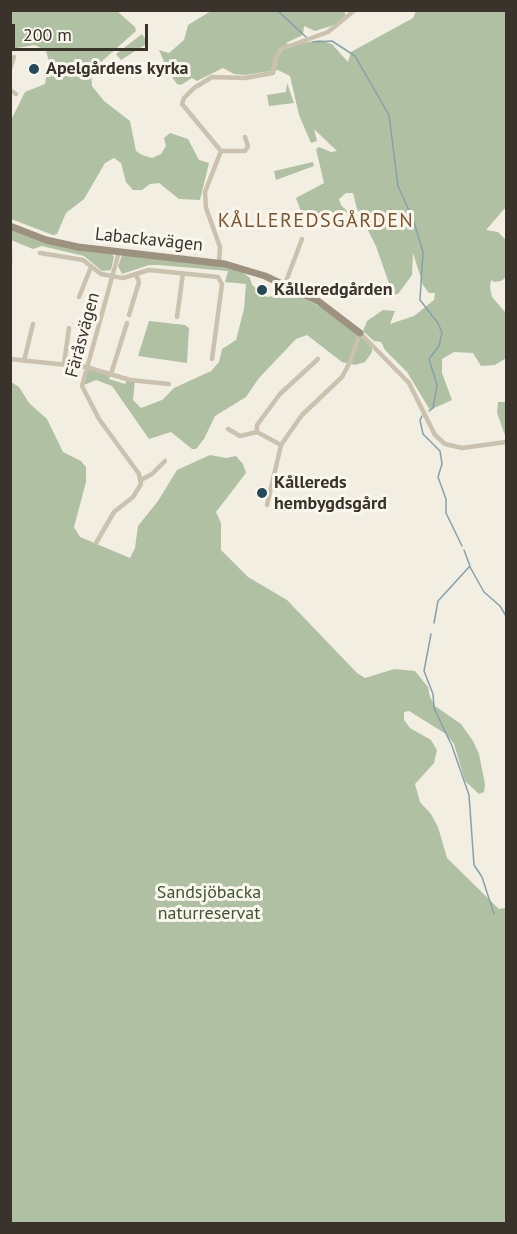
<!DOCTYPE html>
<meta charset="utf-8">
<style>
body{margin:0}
#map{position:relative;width:517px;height:1234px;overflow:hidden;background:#f2eee2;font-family:"PT Sans",sans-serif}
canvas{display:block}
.frame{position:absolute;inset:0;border:12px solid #39332c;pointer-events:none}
.scale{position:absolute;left:12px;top:24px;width:136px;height:27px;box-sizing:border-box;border:3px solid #39332c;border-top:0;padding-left:8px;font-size:18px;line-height:21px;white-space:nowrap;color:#39332c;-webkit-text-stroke:4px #faf7ef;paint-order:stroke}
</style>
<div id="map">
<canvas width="517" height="1234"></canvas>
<div class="frame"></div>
<div class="scale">200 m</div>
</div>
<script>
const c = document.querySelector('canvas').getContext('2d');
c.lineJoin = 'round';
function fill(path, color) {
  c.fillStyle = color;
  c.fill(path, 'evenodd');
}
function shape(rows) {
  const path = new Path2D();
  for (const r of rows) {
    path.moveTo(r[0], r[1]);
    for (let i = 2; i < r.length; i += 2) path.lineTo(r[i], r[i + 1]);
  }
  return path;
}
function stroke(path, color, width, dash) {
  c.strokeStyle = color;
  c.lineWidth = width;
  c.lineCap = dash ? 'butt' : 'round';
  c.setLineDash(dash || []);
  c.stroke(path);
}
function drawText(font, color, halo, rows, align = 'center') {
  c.font = font + ' "PT Sans",sans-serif';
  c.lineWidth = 6;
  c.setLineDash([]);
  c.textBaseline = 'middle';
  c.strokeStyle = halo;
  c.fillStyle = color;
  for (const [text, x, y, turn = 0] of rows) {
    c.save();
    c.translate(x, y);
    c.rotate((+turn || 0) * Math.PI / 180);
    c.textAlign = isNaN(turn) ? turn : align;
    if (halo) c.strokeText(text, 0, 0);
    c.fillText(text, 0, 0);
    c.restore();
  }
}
fill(shape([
 [11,10,117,11,135,27,136,31,91,71,92,86,104,101,130,121,136,151,142,155,152,158,161,154,166,146,164,138,170,133,188,139,199,160,209,163,200,200,179,199,159,183,150,184,142,190,133,190,126,182,121,163,114,158,105,163,84,199,66,213,57,234,53,235,11,219,11,120,25,92,45,84,49,62,46,51,35,45,11,49],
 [211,11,345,11,345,16,334,25,315,31,304,26,303,35,286,43,290,45,320,40,332,44,348,62,351,52,413,18,416,11,506,11,506,207,486,230,498,232,506,240,506,277,501,281,494,282,491,280,490,288,492,297,506,313,506,358,495,365,481,366,473,353,454,352,442,359,442,373,452,400,430,410,407,372,385,350,381,342,374,341,363,331,367,321,383,310,395,311,390,324,414,316,434,300,435,293,429,293,423,285,413,253,412,275,398,294,393,295,376,246,357,209,353,193,346,193,339,199,341,205,348,212,328,223,300,209,296,198,324,183,316,149,319,147,331,152,337,151,314,129,317,141,311,143,299,115,290,76,278,70,245,75,234,74,223,68,197,81,192,78,181,85,177,84,168,71,159,50,169,53,184,40,188,25],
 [142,34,148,43,121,60,116,54],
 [287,83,294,103,269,106,267,95,286,92],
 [313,162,314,166,276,180,274,171],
 [10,228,112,254,114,257,111,270,102,271,84,256,42,246,33,249,11,240],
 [122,255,215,264,241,271,250,278,252,285,267,297,275,296,284,287,324,309,363,338,372,348,372,352,365,362,355,365,342,362,307,335,296,339,259,378,246,397,215,416,204,439,196,449,192,449,171,432,149,439,112,386,96,380,84,385,88,369,111,375,109,379,125,384,127,380,135,380,133,400,141,408,162,400,174,388,211,371,219,362,222,349,236,340,244,309,246,284,225,282,228,271,158,265,149,265,122,274,118,266],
 [149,321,185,325,189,328,187,363,138,356],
 [11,382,19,387,29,403,47,419,63,452,81,461,86,467,86,482,74,527,80,537,130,558,135,548,138,526,158,501,177,470,210,455,226,458,236,456,243,464,246,473,216,512,221,523,221,550,248,577,287,600,357,673,365,678,394,669,415,671,428,687,430,697,435,706,461,724,473,741,479,754,485,784,484,792,479,794,465,781,454,744,446,734,409,711,404,712,404,720,410,728,431,740,437,750,434,763,415,784,420,802,431,814,438,827,447,858,499,909,506,908,506,1223,11,1224],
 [498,402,506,402,506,438,497,413]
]), '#b0c0a3');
stroke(shape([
 [277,10,306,37],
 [313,42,332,41,355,56,389,115,398,186,413,219,423,252,420,300,438,323,442,333,439,346,429,359,437,385,433,408,429,411],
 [422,416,420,420,423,434,440,451,442,464,438,477,446,499,446,513,462,546],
 [470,567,484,592,500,606,506,616],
 [434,623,438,601,470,566,464,550],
 [431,634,424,671,433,694,434,708,452,746,469,795,474,865,482,877,494,914]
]), '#84a2ad', 1.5);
stroke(shape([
 [10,69,14,57],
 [10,90,16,94],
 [221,151,245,151,248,146,245,137],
 [10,249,10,265],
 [40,253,83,260,101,274,123,278,149,270,218,277,222,284,212,359],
 [219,263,220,247,206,208,205,192,221,151,182,104,184,98,194,88,212,77,245,78,273,73,276,58,281,49,328,32,355,10],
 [285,284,302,239],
 [79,297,91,267],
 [129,315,139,282,136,274],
 [177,317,183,273],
 [10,359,86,367,130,380,169,384],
 [24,361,33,324],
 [64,364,69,328],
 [111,374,127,323],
 [228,429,240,436,257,432,281,445],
 [257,432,257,425,280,394,318,359],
 [141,480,152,474,165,461],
 [267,505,281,445,302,415,342,377,350,362,360,333,409,383,435,435,445,444,462,448,506,442],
 [96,543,114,512,133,497,141,484,139,474,99,419,82,386,119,252]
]), '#cac1af', 4.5);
stroke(shape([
 [10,226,46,240,78,247,225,264,265,276,318,301,360,333]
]), '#9d9180', 7);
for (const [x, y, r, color] of [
 [34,69,6,"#254958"],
 [262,290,6,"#254958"],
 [262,493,6,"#254958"]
]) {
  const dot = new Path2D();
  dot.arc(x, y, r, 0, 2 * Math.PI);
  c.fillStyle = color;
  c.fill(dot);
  stroke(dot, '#faf7ef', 2);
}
drawText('bold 18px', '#39332c', '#faf7ef', [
 ["Apelgårdens kyrka",46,69],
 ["Kålleredgården",274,290],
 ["Kållereds",274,483],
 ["hembygdsgård",274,504]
], 'left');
drawText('18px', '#39332c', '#faf7ef', [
 ["Labackavägen",149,240,6],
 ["Färåsvägen",83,335,-75]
]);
drawText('18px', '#405632', '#faf7ef', [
 ["Sandsjöbacka",209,893],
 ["naturreservat",209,914]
]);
c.letterSpacing = '1.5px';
drawText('20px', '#82542c', '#faf7ef', [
 ["KÅLLEREDSGÅRDEN",316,221]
]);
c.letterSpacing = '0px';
</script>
